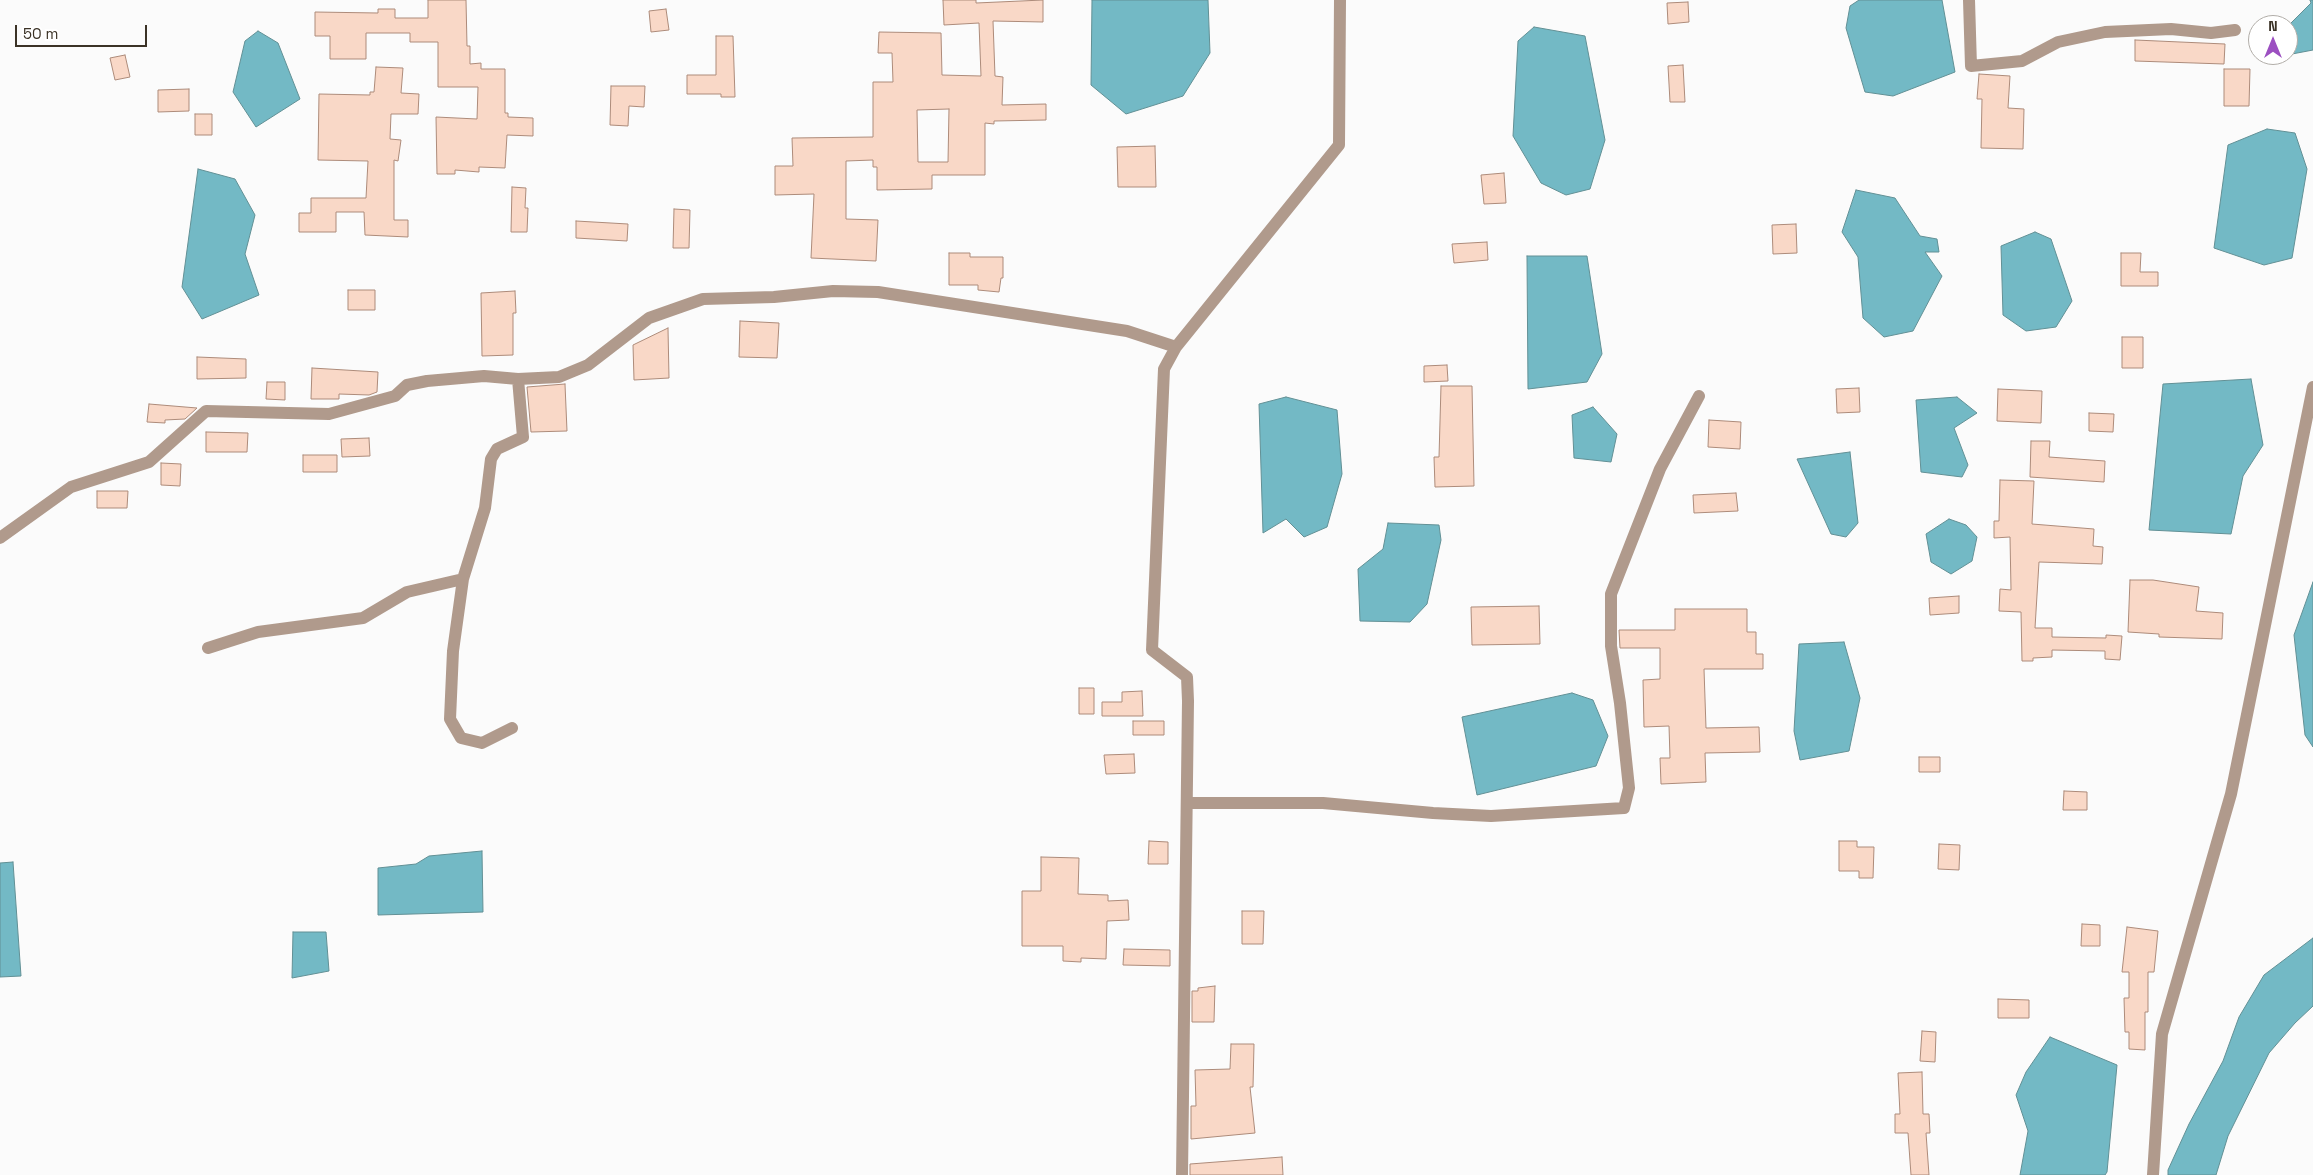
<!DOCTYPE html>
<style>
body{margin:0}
#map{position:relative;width:2313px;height:1175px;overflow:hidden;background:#fbfbfb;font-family:"Space Grotesk",sans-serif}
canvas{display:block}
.north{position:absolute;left:2248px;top:15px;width:50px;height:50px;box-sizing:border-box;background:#fff;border:1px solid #b1ada8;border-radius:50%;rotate:0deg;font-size:14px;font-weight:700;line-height:20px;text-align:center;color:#3b3226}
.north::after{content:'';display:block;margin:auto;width:18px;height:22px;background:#9c50c1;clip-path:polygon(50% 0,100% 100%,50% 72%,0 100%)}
.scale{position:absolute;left:15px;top:25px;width:132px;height:22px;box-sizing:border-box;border:2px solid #3b3226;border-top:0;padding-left:6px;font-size:15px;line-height:18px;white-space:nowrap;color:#3b3226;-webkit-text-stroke:4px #fff;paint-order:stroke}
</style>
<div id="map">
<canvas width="2313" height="1175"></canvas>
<div class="north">N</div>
<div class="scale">50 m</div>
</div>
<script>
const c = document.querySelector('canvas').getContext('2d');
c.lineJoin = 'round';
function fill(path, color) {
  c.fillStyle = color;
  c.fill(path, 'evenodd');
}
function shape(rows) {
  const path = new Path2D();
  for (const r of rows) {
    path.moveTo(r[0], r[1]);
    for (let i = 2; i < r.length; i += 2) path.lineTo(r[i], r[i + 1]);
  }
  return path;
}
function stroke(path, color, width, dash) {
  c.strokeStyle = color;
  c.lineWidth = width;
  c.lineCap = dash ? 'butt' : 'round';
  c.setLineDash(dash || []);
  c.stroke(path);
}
const water = shape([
 [1092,0,1208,0,1210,53,1183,96,1126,114,1091,85,1092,0],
 [1859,0,1942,0,1955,72,1893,96,1865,92,1846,28,1850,6,1859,0],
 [2310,0,2313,0,2313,50,2292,54,2289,25,2311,3,2310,0],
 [1534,27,1585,36,1605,140,1590,189,1566,195,1541,183,1513,136,1518,41,1534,27],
 [258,31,278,43,300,99,256,127,233,92,245,41,258,31],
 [2267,129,2295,133,2307,169,2292,258,2264,265,2214,248,2228,145,2267,129],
 [198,169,235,179,255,215,245,254,259,295,202,319,182,287,198,169],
 [1856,190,1895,198,1920,236,1937,239,1939,252,1925,252,1942,276,1913,331,1884,337,1863,318,1858,257,1842,232,1856,190],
 [2035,232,2051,239,2072,301,2056,327,2026,331,2003,315,2001,246,2035,232],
 [1527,256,1587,256,1602,354,1587,382,1528,389,1527,256],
 [2251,379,2263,445,2243,476,2231,534,2149,530,2163,384,2251,379],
 [1286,397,1337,410,1342,474,1327,527,1304,537,1286,519,1263,533,1259,404,1286,397],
 [1957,397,1977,413,1954,428,1968,465,1962,477,1921,472,1916,400,1957,397],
 [1593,407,1617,434,1611,462,1574,458,1572,415,1593,407],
 [1850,452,1858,523,1846,537,1831,534,1797,459,1850,452],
 [1949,519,1966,525,1977,537,1972,561,1951,574,1931,562,1926,534,1949,519],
 [1388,523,1439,525,1441,540,1427,604,1410,622,1360,621,1358,569,1383,549,1388,523],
 [2313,582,2313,747,2305,735,2294,635,2313,582],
 [1844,642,1860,698,1849,751,1800,760,1794,731,1799,644,1844,642],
 [1572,693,1593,700,1608,736,1596,766,1477,795,1462,717,1572,693],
 [482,851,483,912,378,915,378,868,416,864,429,856,482,851],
 [13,862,21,976,0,977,0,863,13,862],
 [293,932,326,932,329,971,292,978,293,932],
 [2313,938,2313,1006,2295,1023,2269,1053,2228,1136,2216,1175,2168,1175,2168,1170,2189,1124,2223,1061,2239,1017,2264,975,2313,938],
 [2050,1037,2117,1065,2107,1172,2105,1175,2020,1175,2028,1131,2016,1095,2026,1072,2050,1037]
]);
fill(water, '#73b9c5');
stroke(water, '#629095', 1);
const building = shape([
 [428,0,466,0,467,46,470,46,470,64,481,63,481,69,505,69,505,113,508,113,508,117,533,118,533,136,507,135,505,168,479,167,479,172,455,170,455,174,437,174,436,117,477,119,478,87,438,87,438,42,410,42,410,33,366,33,366,59,330,59,330,36,315,36,315,12,378,13,378,9,395,9,395,18,428,18,428,0],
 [943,0,976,0,976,3,1043,0,1043,22,993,21,995,76,1003,77,1002,105,1046,104,1046,120,994,121,994,124,985,123,985,175,932,175,932,189,877,190,877,167,873,167,873,160,846,161,846,219,878,220,876,261,811,258,814,194,775,195,775,166,793,166,792,138,873,137,873,82,893,82,892,53,878,53,879,32,941,33,942,75,981,76,979,23,944,25,943,0],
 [949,109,948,162,918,162,917,110,949,109],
 [1688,2,1689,22,1668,24,1667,3,1688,2],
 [666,9,669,30,651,32,649,11,666,9],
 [716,36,733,36,735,97,721,97,721,94,687,94,687,75,716,75,716,36],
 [2135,40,2225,44,2224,64,2135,61,2135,40],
 [125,55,130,77,115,80,110,58,125,55],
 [1683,65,1685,102,1670,102,1668,66,1683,65],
 [376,67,403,68,401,93,419,94,418,114,391,114,390,139,401,140,398,161,394,160,394,220,408,220,408,237,365,235,364,212,336,212,336,232,299,232,299,213,311,213,311,198,366,198,368,161,318,160,319,94,370,95,370,92,374,92,376,67],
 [2224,69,2250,69,2249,106,2224,106,2224,69],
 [1979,74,2010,76,2008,108,2024,109,2023,149,1981,148,1982,99,1977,99,1979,74],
 [611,86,645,86,644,107,629,106,628,126,610,125,611,86],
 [189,89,189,111,158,112,158,90,189,89],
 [195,114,212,114,212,135,195,135,195,114],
 [1155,146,1156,187,1118,187,1117,147,1155,146],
 [1504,173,1506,203,1484,204,1481,175,1504,173],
 [512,187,526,188,525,208,528,208,527,232,511,232,512,187],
 [674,209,690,210,689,248,673,248,674,209],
 [576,221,628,224,627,241,576,238,576,221],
 [1796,224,1797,253,1773,254,1772,225,1796,224],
 [1487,242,1488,260,1454,263,1452,244,1487,242],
 [949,253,970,253,970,257,1003,257,1003,278,1001,278,999,292,978,290,978,285,949,285,949,253],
 [2121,253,2141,253,2140,272,2158,272,2158,286,2121,286,2121,253],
 [348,290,375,290,375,310,348,310,348,290],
 [515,291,516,313,513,313,513,355,482,356,481,293,515,291],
 [740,321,779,323,777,358,739,357,740,321],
 [668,328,669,378,634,380,633,345,668,328],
 [2122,337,2143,337,2143,368,2122,368,2122,337],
 [197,357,246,359,246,378,197,379,197,357],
 [1447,365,1448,381,1424,382,1424,366,1447,365],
 [312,368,378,372,377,392,369,395,339,394,339,399,311,399,312,368],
 [267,382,285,382,285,400,266,399,267,382],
 [565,384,567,431,531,432,527,387,565,384],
 [1441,386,1472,386,1474,486,1435,487,1434,457,1439,457,1441,386],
 [1859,388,1860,412,1837,413,1836,389,1859,388],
 [1998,389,2042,391,2041,423,1997,421,1998,389],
 [149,404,197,408,185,419,165,420,165,423,147,422,149,404],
 [2089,413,2114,414,2113,432,2089,431,2089,413],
 [1709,420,1741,422,1740,449,1708,447,1709,420],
 [206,432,248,433,247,452,206,452,206,432],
 [369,438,370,456,342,457,341,439,369,438],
 [2031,441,2050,441,2049,457,2105,461,2104,482,2030,477,2031,441],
 [303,455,337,455,337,472,303,472,303,455],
 [161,463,181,464,180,486,161,485,161,463],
 [2000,480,2034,481,2032,524,2094,529,2093,546,2103,547,2102,564,2039,562,2035,628,2052,628,2052,637,2106,638,2106,635,2122,636,2120,660,2105,659,2105,651,2052,650,2052,657,2033,658,2033,661,2022,661,2021,612,1999,611,2000,589,2011,590,2010,537,1994,538,1994,521,1999,521,2000,480],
 [97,491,128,491,127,508,97,508,97,491],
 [1736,493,1738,511,1694,513,1693,495,1736,493],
 [2130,580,2153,580,2199,587,2196,611,2223,613,2222,639,2159,637,2159,634,2128,632,2130,580],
 [1959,596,1959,613,1930,615,1929,598,1959,596],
 [1539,606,1540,644,1472,645,1471,607,1539,606],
 [1675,609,1747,609,1747,632,1756,632,1756,654,1763,654,1763,669,1704,669,1706,728,1759,727,1760,752,1705,753,1706,782,1661,784,1660,758,1670,758,1669,726,1644,727,1643,680,1660,679,1660,648,1620,648,1619,630,1675,630,1675,609],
 [1079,688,1094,688,1094,714,1079,714,1079,688],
 [1142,691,1143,716,1102,716,1102,702,1122,702,1122,692,1142,691],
 [1133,721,1164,721,1164,735,1133,735,1133,721],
 [1134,754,1135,773,1106,774,1104,755,1134,754],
 [1919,757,1940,757,1940,772,1919,772,1919,757],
 [2064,791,2087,792,2087,810,2063,810,2064,791],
 [1149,841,1168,842,1168,864,1148,864,1149,841],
 [1839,841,1857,841,1857,847,1874,847,1873,878,1859,878,1859,871,1839,871,1839,841],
 [1939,844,1960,845,1959,870,1938,869,1939,844],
 [1041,857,1079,858,1078,894,1108,895,1108,901,1128,900,1129,920,1107,921,1106,959,1081,958,1081,962,1063,961,1063,946,1022,946,1022,891,1041,891,1041,857],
 [1242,911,1264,911,1263,944,1242,944,1242,911],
 [2082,924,2100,925,2100,946,2081,946,2082,924],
 [2127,927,2158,931,2154,972,2148,972,2148,1012,2145,1012,2145,1050,2129,1049,2129,1032,2125,1032,2124,998,2129,998,2129,972,2122,972,2127,927],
 [1124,949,1170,950,1170,966,1123,965,1124,949],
 [1215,986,1214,1022,1192,1022,1192,991,1198,991,1198,988,1215,986],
 [1998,999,2029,1000,2029,1018,1998,1018,1998,999],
 [1922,1031,1936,1032,1935,1062,1920,1061,1922,1031],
 [1231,1044,1254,1044,1253,1087,1250,1087,1255,1133,1191,1139,1191,1106,1196,1106,1195,1070,1230,1069,1231,1044],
 [1922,1072,1923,1114,1929,1114,1930,1133,1926,1133,1929,1175,1911,1175,1908,1133,1895,1133,1895,1114,1900,1114,1898,1073,1922,1072],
 [1282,1157,1283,1175,1190,1175,1190,1164,1282,1157]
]);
fill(building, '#f9d8c7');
stroke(building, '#ad8b7a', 1);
stroke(shape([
 [1969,0,1971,66,2022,61,2058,42,2105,32,2171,29,2211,33,2235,30],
 [0,538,71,487,149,462,206,411,329,414,395,396,407,385,427,381,484,376,518,379,559,377,588,365,649,318,703,299,774,297,833,291,878,292,1127,331,1176,347],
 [208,648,258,632,363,618,407,592,463,579],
 [512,728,482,743,461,738,450,719,453,651,463,579,485,508,491,459,497,449,523,437,518,379],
 [1187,803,1323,803,1433,813,1491,816,1624,808,1629,788,1620,703,1611,646,1611,594,1660,469,1699,396],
 [1182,1175,1188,701,1187,677,1152,650,1164,369,1176,347,1339,145,1340,0],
 [2153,1175,2162,1034,2231,794,2313,387]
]), '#b09a8c', 12);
</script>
